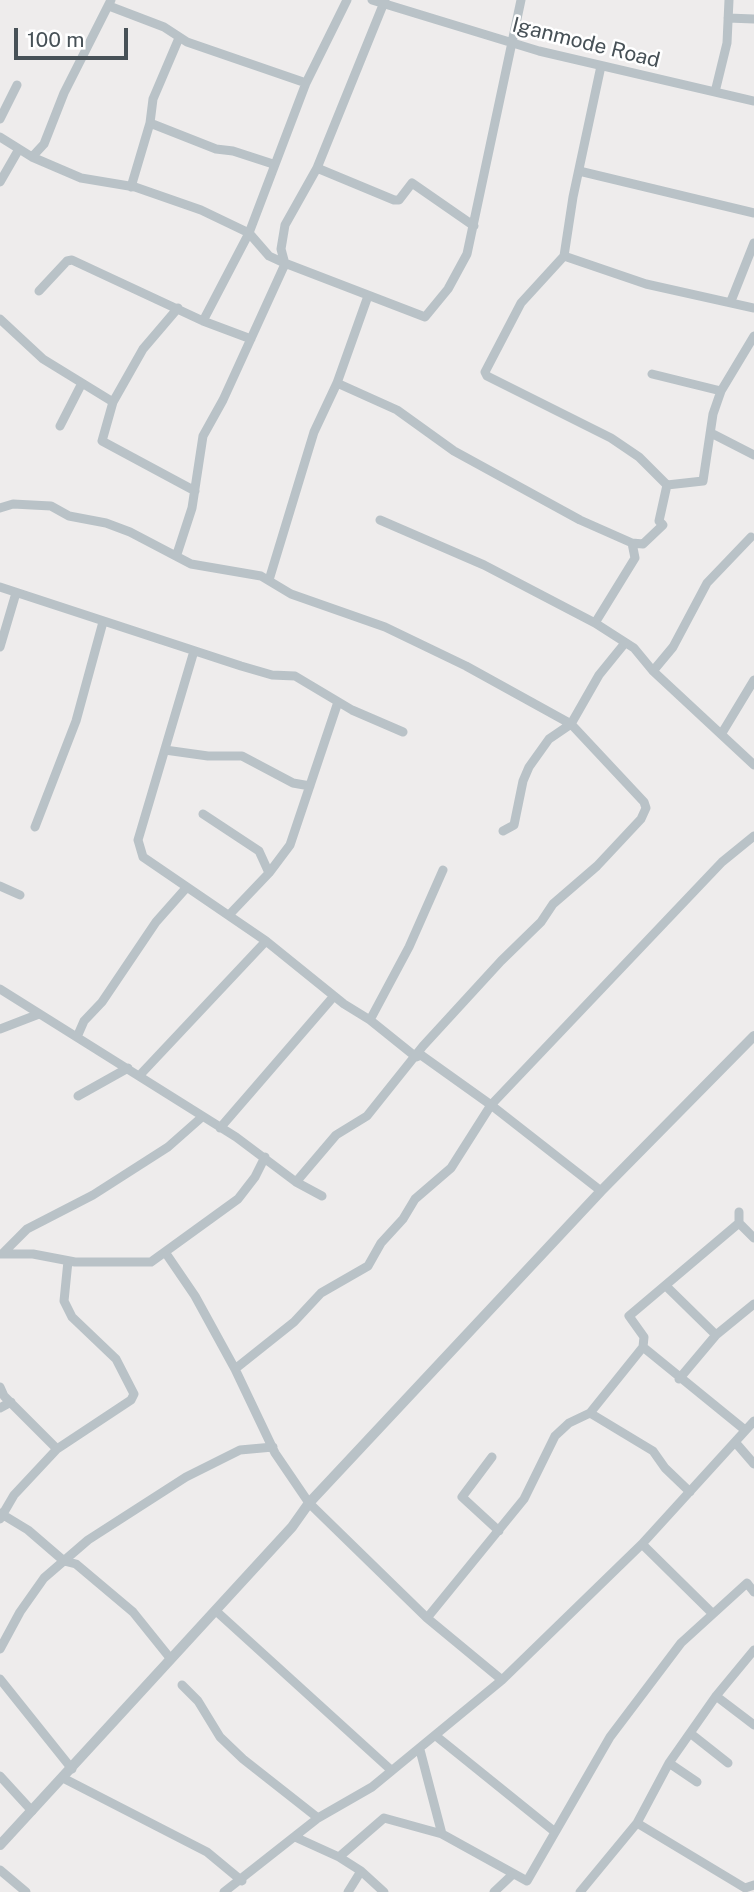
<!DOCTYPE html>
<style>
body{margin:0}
#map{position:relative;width:754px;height:1892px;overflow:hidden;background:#eeecec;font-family:"Public Sans",sans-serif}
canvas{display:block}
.scale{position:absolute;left:14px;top:28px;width:114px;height:32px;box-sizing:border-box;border:4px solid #475157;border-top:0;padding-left:9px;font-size:21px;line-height:24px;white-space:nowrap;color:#475157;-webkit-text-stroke:5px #fff;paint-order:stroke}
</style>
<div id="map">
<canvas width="754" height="1892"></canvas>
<div class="scale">100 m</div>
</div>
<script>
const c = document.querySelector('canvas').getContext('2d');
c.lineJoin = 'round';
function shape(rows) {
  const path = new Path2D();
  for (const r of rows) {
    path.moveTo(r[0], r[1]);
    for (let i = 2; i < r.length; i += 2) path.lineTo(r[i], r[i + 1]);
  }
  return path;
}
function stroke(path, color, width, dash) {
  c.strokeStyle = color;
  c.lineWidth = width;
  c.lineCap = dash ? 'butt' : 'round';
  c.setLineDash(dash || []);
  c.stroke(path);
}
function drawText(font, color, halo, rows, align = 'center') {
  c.font = font + ' "Public Sans",sans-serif';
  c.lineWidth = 5;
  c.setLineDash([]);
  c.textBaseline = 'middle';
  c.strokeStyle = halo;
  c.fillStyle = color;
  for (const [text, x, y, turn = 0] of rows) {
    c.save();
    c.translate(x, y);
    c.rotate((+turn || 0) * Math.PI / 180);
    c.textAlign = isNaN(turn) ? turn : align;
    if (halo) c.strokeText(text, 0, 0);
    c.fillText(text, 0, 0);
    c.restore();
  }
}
stroke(shape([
 [372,0,539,51,754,101],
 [109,6,164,27,187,42,306,83],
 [728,18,754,19],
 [601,66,573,197,564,256,521,303,485,372,487,376,611,438,639,457,667,485],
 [715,92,727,43,729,0],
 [0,119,17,85],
 [150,123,216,149,233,151,273,164],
 [0,137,32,157,81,178,135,187,201,210,249,233,269,256,282,262,425,317,448,289,467,254,521,0],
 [32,157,44,144,64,93,111,0],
 [317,168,394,200,399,200,412,183,474,226],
 [579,171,754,213],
 [0,182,19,149],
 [131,187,150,123,153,99,179,38],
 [564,256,646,284,754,308],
 [39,291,67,261,72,260,203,321,251,339],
 [731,301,754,243],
 [0,319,43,359,113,402,102,441,195,491],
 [203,321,249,233,306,83,347,0],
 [652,374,721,391],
 [337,383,397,410,454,451,580,520,632,543,643,544,663,525,659,521,667,485],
 [113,402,143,349,178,308],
 [60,426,81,385],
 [711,433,754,455],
 [667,485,703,481,713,414,721,391,754,336],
 [0,508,13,504,51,506,69,516,106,523,130,532,191,564,261,576,291,594,385,627,466,666,571,724,644,802,646,808,641,819,597,866,553,904,541,922,501,961,423,1046,367,1116,336,1135,296,1182],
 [380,520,484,565,595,623,634,648,653,671,754,765],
 [177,554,192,508,203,436,223,400,285,264,281,249,285,225,317,168,385,0],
 [269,580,314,432,337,383,368,296],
 [0,587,241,666,272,675,295,676,352,710,403,732],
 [595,623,635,558,632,543],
 [0,647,16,593],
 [194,651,138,840,143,857,266,941,344,1004,370,1020,416,1057,421,1055,491,1105,601,1191],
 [653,671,673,647,707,583,751,537],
 [722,733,754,680],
 [165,750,208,756,242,756,293,783,310,786],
 [203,814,259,851,269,873],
 [35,827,76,721,103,622],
 [503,831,514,825,523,781,529,767,549,739,571,724,599,675,625,643],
 [0,886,20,895],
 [229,915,269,873,290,845,338,702],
 [0,989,236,1137,296,1182,322,1196],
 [370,1020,409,947,443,870],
 [0,1029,39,1014],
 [77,1037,84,1021,102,1002,156,922,187,887],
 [139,1076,266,941],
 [78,1096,128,1068],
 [220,1128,334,996],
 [739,1223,754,1238],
 [165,1252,195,1296,235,1369],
 [0,1254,33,1254,75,1262,151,1262,238,1199,255,1177,265,1157],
 [2,1254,27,1229,93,1195,168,1147,202,1117],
 [667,1287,716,1335],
 [643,1347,745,1430],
 [679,1379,716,1335,754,1304],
 [0,1387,4,1396,57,1449],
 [0,1408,11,1402],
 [590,1413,653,1451,665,1468,690,1492],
 [735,1442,754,1464],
 [492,1457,462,1497,499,1531],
 [313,1499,309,1503,427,1618,502,1680],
 [309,1503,275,1453,235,1369,294,1322,321,1293,368,1266,381,1243,403,1219,415,1199,451,1168,491,1105,722,862,754,836],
 [0,1513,28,1530,64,1561,76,1564,133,1612,170,1658],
 [0,1519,14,1495,57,1449,131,1400,134,1394,116,1359,72,1317,64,1301,68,1261],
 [642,1544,712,1613],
 [216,1611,391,1770],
 [427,1618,524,1499,555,1436,569,1423,590,1413,643,1347,644,1337,629,1316,739,1223,739,1212],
 [0,1649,20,1612,44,1578,88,1540,186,1477,240,1450,273,1447],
 [0,1679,72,1769],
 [182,1685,198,1701,220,1737,243,1759,318,1818],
 [716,1696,754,1725],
 [690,1733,728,1763],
 [436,1736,555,1832],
 [420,1750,442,1834,527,1881,610,1737,681,1643,747,1583,754,1592],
 [669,1763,697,1782],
 [0,1776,32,1811],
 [63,1778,207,1852,242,1881],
 [637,1823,745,1888,754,1885],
 [295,1837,339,1857,361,1871,384,1892],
 [339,1857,384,1818,442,1834],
 [0,1870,26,1892],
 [224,1892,318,1818,372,1787,502,1680,642,1544,754,1421],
 [348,1892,361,1871],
 [494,1892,512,1875],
 [580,1892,637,1823,669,1763,716,1696,754,1650]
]), '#b9c2c7', 9);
stroke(shape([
 [0,1845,292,1527,309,1503,601,1191,754,1036]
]), '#b9c2c7', 10);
drawText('21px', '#475157', '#fff', [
 ["Iganmode Road",586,43,14]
]);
</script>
